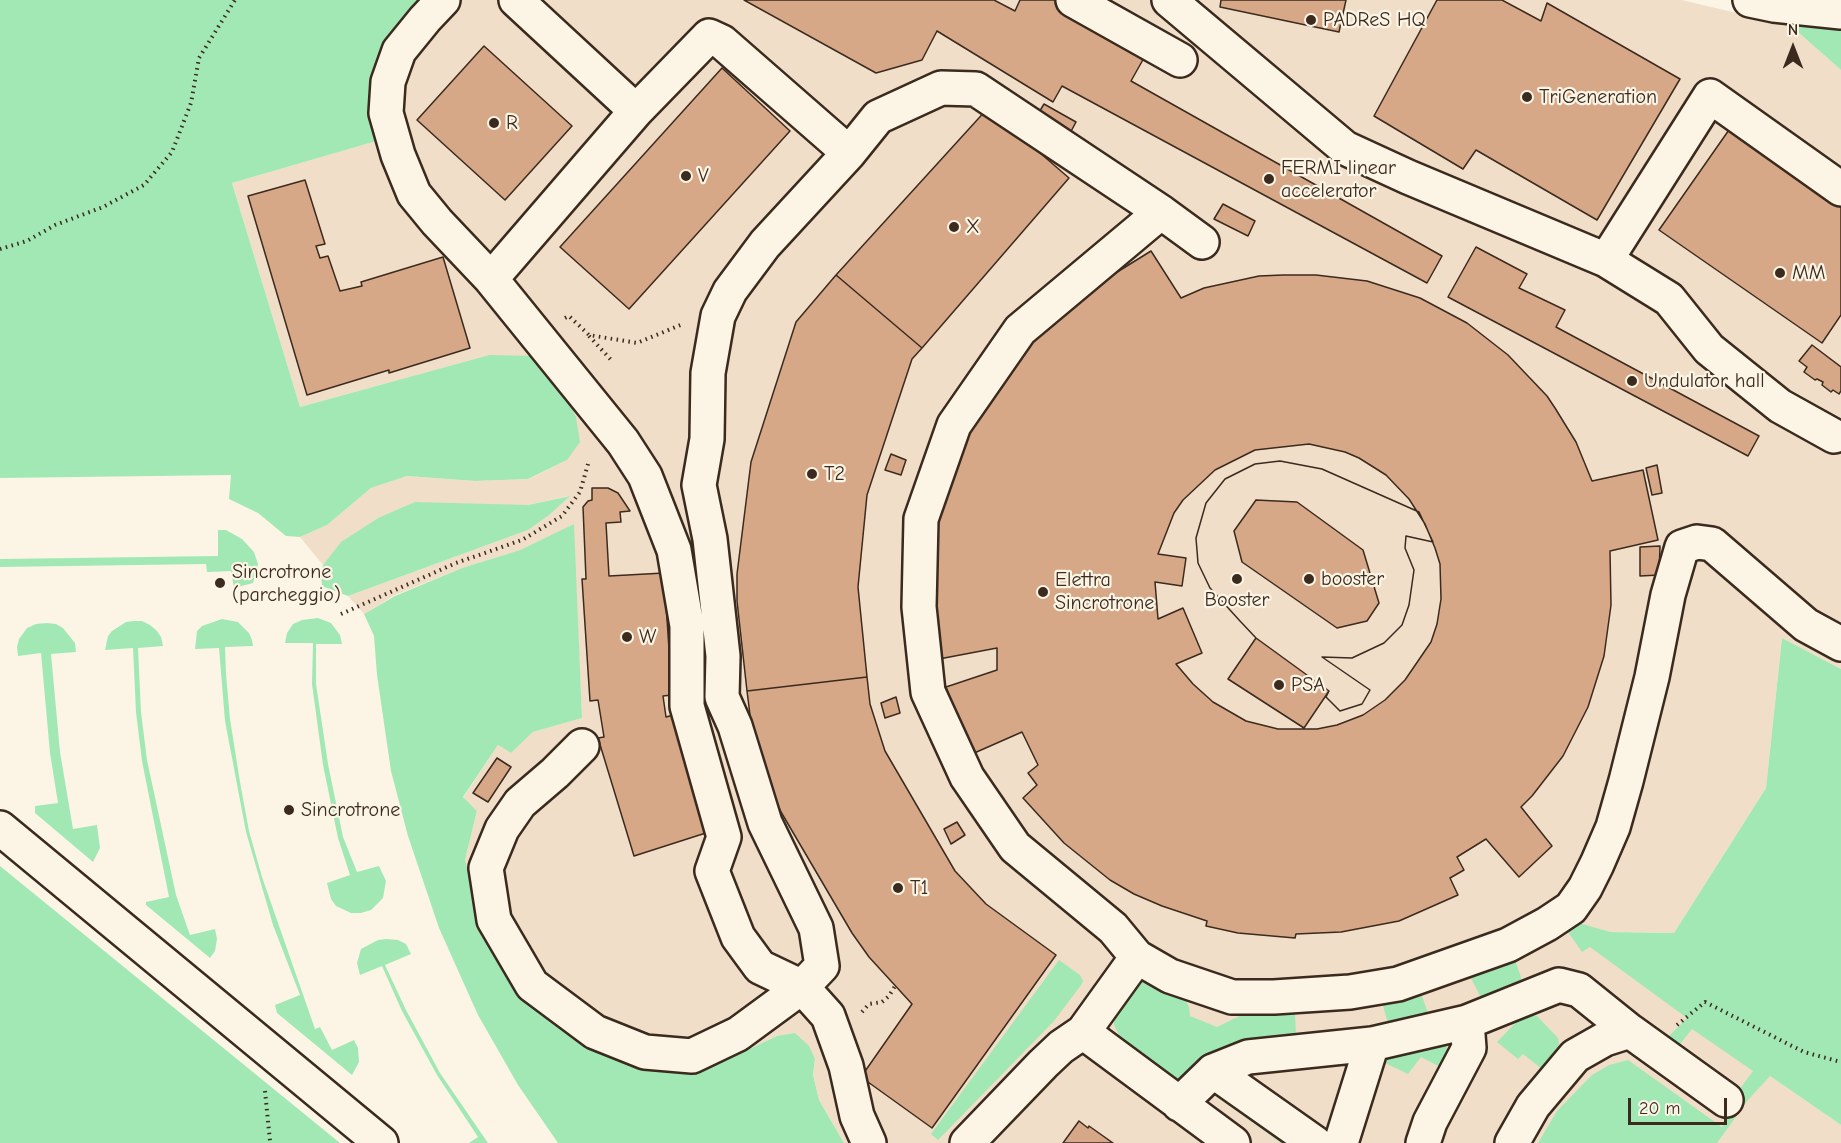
<!DOCTYPE html>
<style>
body{margin:0}
#map{position:relative;width:1841px;height:1143px;overflow:hidden;background:#fcf5e5;font-family:"Comic Neue",sans-serif}
canvas{display:block}
.north{position:absolute;left:1763px;top:18px;width:60px;height:60px;-webkit-text-stroke:4px #fcf5e5;paint-order:stroke;rotate:0deg;font-size:16px;font-weight:700;line-height:24px;text-align:center;color:#3b2a1e}
.north::after{content:'';display:block;margin:auto;width:21px;height:27px;background:#3b2a1e;clip-path:polygon(50% 0,100% 100%,50% 72%,0 100%)}
.scale{position:absolute;left:1628px;top:1098px;width:99px;height:27px;box-sizing:border-box;border:3px solid #3b2a1e;border-top:0;padding-left:8px;font-size:18px;line-height:21px;white-space:nowrap;color:#3b2a1e;-webkit-text-stroke:4px #fcf5e5;paint-order:stroke}
</style>
<div id="map">
<canvas width="1841" height="1143"></canvas>
<div class="north">N</div>
<div class="scale">20 m</div>
</div>
<script>
const c = document.querySelector('canvas').getContext('2d');
c.lineJoin = 'round';
function fill(path, color) {
  c.fillStyle = color;
  c.fill(path, 'evenodd');
}
function shape(rows) {
  const path = new Path2D();
  for (const r of rows) {
    path.moveTo(r[0], r[1]);
    for (let i = 2; i < r.length; i += 2) path.lineTo(r[i], r[i + 1]);
  }
  return path;
}
function stroke(path, color, width, dash) {
  c.strokeStyle = color;
  c.lineWidth = width;
  c.lineCap = dash ? 'butt' : 'round';
  c.setLineDash(dash || []);
  c.stroke(path);
}
function drawText(font, color, halo, rows, align = 'center') {
  c.font = font + ' "Comic Neue",sans-serif';
  c.lineWidth = 4.5;
  c.setLineDash([]);
  c.textBaseline = 'middle';
  c.strokeStyle = halo;
  c.fillStyle = color;
  for (const [text, x, y, turn = 0] of rows) {
    c.save();
    c.translate(x, y);
    c.rotate((+turn || 0) * Math.PI / 180);
    c.textAlign = isNaN(turn) ? turn : align;
    if (halo) c.strokeText(text, 0, 0);
    c.fillText(text, 0, 0);
    c.restore();
  }
}
fill(shape([
 [419,0,1682,0,1791,26,1841,70,1841,669,1782,638,1766,788,1674,933,1610,932,1688,1019,1841,1125,1841,1143,844,1143,819,1100,813,1075,815,1059,777,1036,717,1064,659,1062,603,1050,563,1029,519,988,486,933,465,860,477,811,463,798,498,745,511,753,533,732,582,718,573,525,520,550,462,568,395,595,364,614,348,596,528,530,568,496,528,505,475,505,378,518,342,542,323,565,300,537,327,525,371,488,407,476,475,481,529,479,567,460,489,355,300,407,232,183,380,140,378,66]
]), '#f1dec9');
fill(shape([
 [0,0,419,0,378,66,380,140,232,183,300,407,489,355,535,356,561,386,576,417,580,442,567,460,528,479,475,481,407,476,371,488,327,525,300,537,286,536,258,513,229,499,231,475,0,478],
 [1791,26,1841,27,1841,70],
 [570,496,549,515,528,530,348,596,322,586,321,573,323,565,341,542,378,518,415,502,528,505],
 [574,524,582,718,533,732,511,753,498,745,463,797,477,811,465,860,486,933,519,988,563,1028,603,1050,659,1062,717,1064,777,1036,795,1033,809,1046,815,1059,813,1075,819,1100,844,1143,558,1143,518,1085,478,1015,439,928,408,836,391,771,377,675,374,636,364,614,395,596,462,568,520,550],
 [218,530,226,530,242,539,254,552,258,564,253,583,234,588,231,571,207,572,206,564,0,567,0,559,218,556],
 [318,618,331,623,340,635,342,644,316,644,316,684,328,764,343,837,357,872,379,866,386,881,383,898,371,910,361,913,351,913,336,906,331,899,327,883,350,875,338,838,323,765,312,684,313,643,285,643,287,633,293,624,302,620],
 [222,619,238,622,249,633,252,640,253,646,225,647,226,674,230,719,240,782,249,831,262,877,315,1029,320,1027,332,1050,354,1040,358,1048,359,1062,352,1075,277,1013,275,1005,300,995,273,925,246,832,225,721,219,648,195,649,197,631,202,626],
 [134,621,142,621,150,625,157,631,161,637,163,646,138,648,141,712,147,760,176,895,190,935,215,929,217,939,215,951,210,958,146,905,146,902,169,897,142,761,136,712,133,648,105,650,108,636,112,631,126,622],
 [47,623,56,624,63,628,75,643,76,652,51,654,60,752,73,829,97,825,100,848,93,862,35,813,35,806,58,803,50,753,41,653,18,656,17,647,19,639,27,628,36,624],
 [1782,638,1841,669,1841,1125,1770,1076,1748,1100,1717,1143,1538,1143,1557,1111,1592,1075,1609,1065,1628,1060,1722,1127,1727,1118,1720,1116,1753,1071,1692,1029,1676,1049,1668,1037,1687,1018,1590,947,1582,952,1568,932,1515,960,1523,983,1481,998,1471,978,1421,993,1430,1019,1389,1027,1382,1002,1295,1012,1296,1036,1178,1083,1128,1046,1120,1037,1114,1025,1113,1012,1126,975,1180,989,1189,1007,1190,1016,1217,1027,1254,1009,1572,921,1610,932,1674,933,1766,788],
 [0,866,340,1143,0,1143],
 [386,939,398,940,406,944,411,954,385,965,406,1010,440,1073,488,1143,469,1143,478,1137,437,1075,402,1011,382,966,360,975,357,963,361,949,378,940],
 [1059,960,1080,975,1083,981,1081,985,1054,1021,938,1140,931,1134],
 [1526,1015,1537,1016,1558,1038,1559,1043,1557,1054,1542,1069,1523,1054,1518,1059,1497,1042,1519,1019],
 [1443,1045,1447,1047,1450,1054,1442,1068,1421,1057,1408,1074,1385,1063,1389,1057],
 [1223,1092,1294,1143,1281,1143,1212,1093]
]), '#a2e8b4');
const building = shape([
 [744,0,994,0,1015,11,1020,0,1063,0,1149,49,1131,81,1442,256,1427,283,1062,86,1053,102,937,31,922,60,876,73,744,0],
 [1221,0,1346,0,1339,32,1220,7,1221,0],
 [1437,0,1502,0,1541,21,1547,3,1680,79,1597,220,1476,150,1463,169,1374,116,1437,0],
 [484,46,572,126,505,200,417,120,484,46],
 [722,68,790,131,629,309,560,247,722,68],
 [1044,104,1076,122,1068,137,1035,119,1044,104],
 [988,108,1069,178,922,348,836,275,988,108],
 [1731,127,1841,204,1841,315,1822,343,1659,230,1731,127],
 [305,180,325,244,316,246,320,258,328,256,340,291,362,286,361,282,443,257,470,348,389,373,389,370,307,395,248,196,305,180],
 [1223,204,1255,221,1248,236,1214,219,1223,204],
 [1476,247,1527,274,1519,288,1565,310,1556,327,1759,436,1748,456,1448,297,1476,247],
 [1151,251,1181,298,1204,288,1259,276,1283,275,1316,275,1367,281,1420,298,1467,323,1508,355,1547,396,1555,408,1576,442,1592,481,1643,470,1658,540,1610,551,1611,605,1604,656,1588,707,1563,756,1532,796,1521,807,1552,846,1519,877,1486,839,1457,857,1464,870,1450,878,1458,895,1399,921,1341,932,1296,934,1295,938,1238,933,1206,926,1207,921,1162,906,1134,894,1110,880,1064,843,1023,798,1037,785,1028,773,1038,765,1022,732,972,754,946,687,997,670,997,648,939,659,931,571,934,507,961,447,989,391,1029,340,1077,297,1151,251],
 [1309,444,1345,452,1359,458,1386,475,1409,499,1425,524,1435,548,1440,564,1441,599,1437,624,1431,642,1405,680,1385,700,1363,715,1337,725,1317,729,1278,729,1246,721,1213,702,1193,684,1176,664,1202,653,1183,608,1158,619,1155,582,1182,586,1186,558,1158,554,1174,513,1183,500,1215,470,1255,450,1309,444],
 [836,275,922,348,912,359,867,495,858,587,867,677,747,691,737,601,737,574,751,462,796,322,836,275],
 [1812,345,1841,367,1841,391,1839,394,1833,390,1831,392,1822,385,1823,382,1817,379,1815,380,1804,372,1807,367,1799,361,1812,345],
 [891,454,906,460,901,475,885,470,891,454],
 [1280,461,1322,469,1419,512,1433,542,1406,536,1405,548,1414,570,1409,605,1402,625,1384,643,1352,658,1322,657,1370,690,1362,704,1340,711,1326,697,1329,691,1256,638,1240,621,1210,588,1198,563,1196,538,1206,503,1225,479,1255,464,1280,461],
 [1256,500,1297,502,1363,550,1379,603,1367,621,1337,628,1242,562,1234,531,1256,500],
 [1280,461,1322,469,1419,512,1433,542,1406,536,1405,548,1414,570,1409,605,1402,625,1384,643,1352,658,1322,657,1370,690,1362,704,1340,711,1326,697,1329,691,1256,638,1240,621,1210,588,1198,563,1196,538,1206,503,1225,479,1255,464,1280,461],
 [1657,465,1662,493,1652,495,1646,468,1657,465],
 [592,488,608,488,618,493,630,511,620,512,621,522,606,523,609,576,664,573,672,695,663,696,666,717,677,714,712,831,634,856,598,738,604,737,598,700,590,701,582,579,586,579,583,507,588,501,592,500,592,488],
 [1660,546,1659,575,1640,576,1640,547,1660,546],
 [1256,638,1329,691,1304,728,1228,679,1256,638],
 [867,677,870,704,885,751,955,871,986,904,1056,955,932,1128,861,1077,912,1004,869,957,852,933,781,812,770,788,752,731,747,691,867,677],
 [896,697,900,713,885,718,881,703,896,697],
 [497,758,511,767,488,802,473,793,497,758],
 [957,822,965,835,951,844,944,829,957,822],
 [1079,1121,1088,1128,1089,1126,1113,1143,1063,1143,1079,1121]
]);
fill(building, '#d6a887');
stroke(building, '#3b2a1e', 1.5);
const minor = shape([
 [443,0,425,19,399,51,388,82,386,113,398,155,414,194,437,222,491,279,623,442,645,476,674,550,687,626,687,706,724,837,712,871,738,937,760,967,802,987,822,966,816,928,765,823,735,726,722,697,723,656,710,539,699,485,707,439,708,373,718,316,730,291,765,244,849,153,878,117,941,88,976,89,1161,212,1202,242],
 [516,0,636,111],
 [1073,0,1180,60],
 [1169,0,1345,148,1408,177,1606,260,1710,96,1841,189],
 [1750,0,1774,5,1841,12],
 [1161,212,1020,330,954,425,921,519,919,607,928,692,967,777,1015,847,1113,928,1137,957,1170,976,1232,997,1274,997,1350,992,1398,984,1508,945,1547,924,1571,908,1585,888,1597,864,1613,827,1626,781,1652,677,1668,595,1682,547,1697,542,1712,544,1806,625,1841,644],
 [1606,260,1669,299,1709,349,1780,406,1834,436],
 [491,279,636,111,709,36,722,42,849,153],
 [582,746,555,773,520,803,502,829,486,868,494,920,532,985,595,1032,645,1052,692,1056,738,1034,802,987,828,1016,846,1066,857,1116,869,1143],
 [0,828,381,1143],
 [1630,1031,1726,1100],
 [1083,1032,1233,1143],
 [1213,1071,1315,1143],
 [1179,1104,1213,1071,1248,1057,1372,1044,1467,1022,1559,985,1579,990,1630,1031,1605,1039,1575,1056,1533,1106,1512,1143],
 [967,1143,1043,1064,1061,1047,1083,1032,1137,957],
 [1341,1143,1372,1044],
 [1423,1143,1430,1122,1469,1048,1467,1022]
]);
stroke(minor, '#3b2a1e', 38);
stroke(shape([
 [0,249,27,241,55,225,103,207,144,185,172,152,191,103,199,58,235,0],
 [565,318,569,316,589,335,637,343,683,324],
 [589,336,613,362],
 [341,614,456,563,522,540,562,516,580,492,588,464],
 [862,1012,869,1004,882,1002,889,996,895,986],
 [1677,1025,1705,1002,1804,1052,1841,1062],
 [265,1091,270,1141,269,1143]
]), '#3b2a1e', 4, [1.5, 4.5]);
stroke(minor, '#fcf5e5', 33);
for (const [x, y, r, color] of [
 [1311,20,6,"#3b2a1e"],
 [1527,97,6,"#3b2a1e"],
 [494,123,6,"#3b2a1e"],
 [686,176,6,"#3b2a1e"],
 [1269,179,6,"#3b2a1e"],
 [954,227,6,"#3b2a1e"],
 [1780,273,6,"#3b2a1e"],
 [1632,381,6,"#3b2a1e"],
 [812,474,6,"#3b2a1e"],
 [1237,579,6,"#3b2a1e"],
 [1309,579,6,"#3b2a1e"],
 [220,583,6,"#3b2a1e"],
 [1043,592,6,"#3b2a1e"],
 [627,637,6,"#3b2a1e"],
 [1279,685,6,"#3b2a1e"],
 [289,810,6,"#3b2a1e"],
 [898,888,6,"#3b2a1e"]
]) {
  const dot = new Path2D();
  dot.arc(x, y, r, 0, 2 * Math.PI);
  c.fillStyle = color;
  c.fill(dot);
  stroke(dot, '#fcf5e5', 2);
}
drawText('20px', '#3b2a1e', '#fcf5e5', [
 ["PADReS HQ",1323,20],
 ["TriGeneration",1539,97],
 ["R",506,123],
 ["FERMI linear",1281,168],
 ["accelerator",1281,191],
 ["V",698,176],
 ["X",966,227],
 ["MM",1792,273],
 ["Undulator hall",1644,381],
 ["T2",824,474],
 ["Sincrotrone",232,572],
 ["(parcheggio)",232,595],
 ["booster",1321,579],
 ["Elettra",1055,580],
 ["Sincrotrone",1055,603],
 ["Booster",1237,600,"center"],
 ["W",639,637],
 ["PSA",1291,685],
 ["Sincrotrone",301,810],
 ["T1",910,888]
], 'left');
</script>
